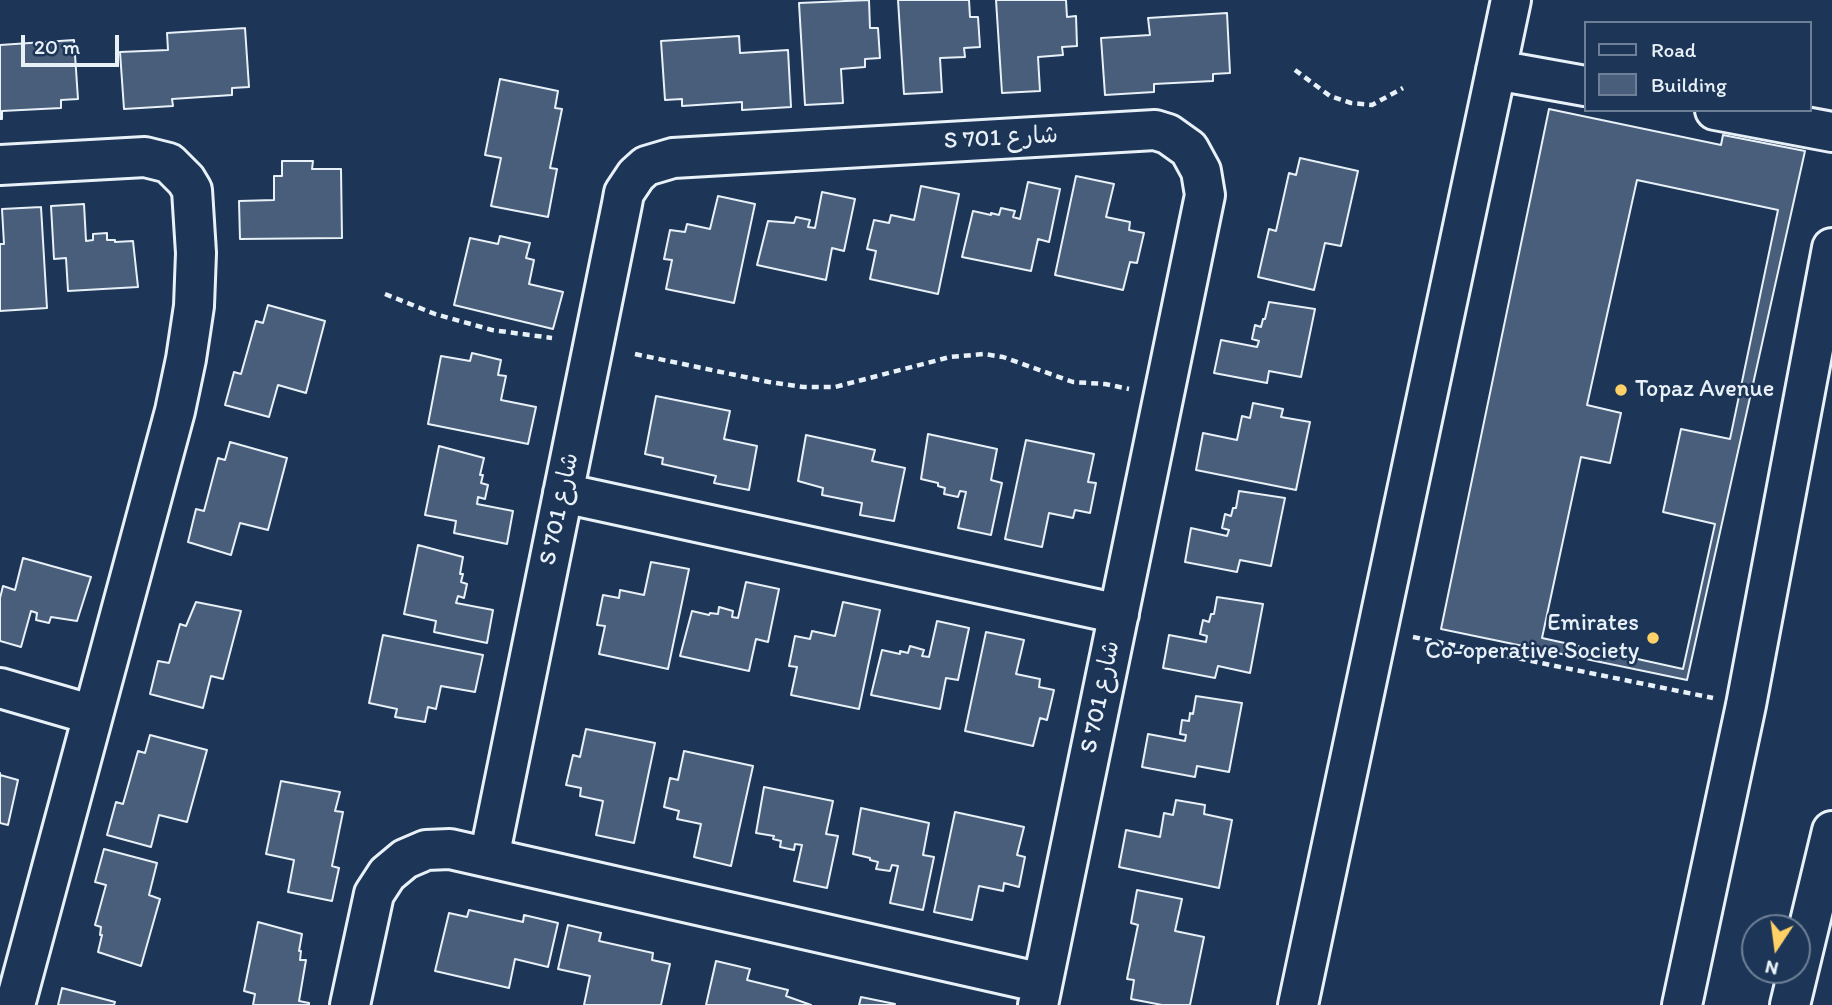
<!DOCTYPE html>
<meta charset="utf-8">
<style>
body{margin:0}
#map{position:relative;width:1832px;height:1005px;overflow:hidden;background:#1d3557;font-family:Itim,sans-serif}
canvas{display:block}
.legend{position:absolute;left:1584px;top:21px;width:228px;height:91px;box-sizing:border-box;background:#1d3557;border:2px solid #6e8097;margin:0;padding:9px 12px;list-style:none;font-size:21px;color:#e8f1f8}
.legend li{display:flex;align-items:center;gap:14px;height:35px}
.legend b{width:35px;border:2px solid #6e8097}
.north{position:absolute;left:1741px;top:914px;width:70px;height:70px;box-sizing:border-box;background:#1d3557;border:2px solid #6e8097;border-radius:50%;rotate:193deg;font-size:19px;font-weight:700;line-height:28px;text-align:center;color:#e8f1f8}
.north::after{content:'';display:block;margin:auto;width:24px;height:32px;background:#ffd166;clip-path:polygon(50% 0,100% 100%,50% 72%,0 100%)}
.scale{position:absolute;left:21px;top:35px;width:98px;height:32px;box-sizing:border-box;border:4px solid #e8f1f8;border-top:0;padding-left:9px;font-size:21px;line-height:24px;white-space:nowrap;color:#e8f1f8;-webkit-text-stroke:5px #1d3557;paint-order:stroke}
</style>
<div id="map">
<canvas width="1832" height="1005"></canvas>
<ul class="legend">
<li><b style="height:9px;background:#1d3557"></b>Road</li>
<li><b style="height:19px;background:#495e7a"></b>Building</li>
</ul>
<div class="north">N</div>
<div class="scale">20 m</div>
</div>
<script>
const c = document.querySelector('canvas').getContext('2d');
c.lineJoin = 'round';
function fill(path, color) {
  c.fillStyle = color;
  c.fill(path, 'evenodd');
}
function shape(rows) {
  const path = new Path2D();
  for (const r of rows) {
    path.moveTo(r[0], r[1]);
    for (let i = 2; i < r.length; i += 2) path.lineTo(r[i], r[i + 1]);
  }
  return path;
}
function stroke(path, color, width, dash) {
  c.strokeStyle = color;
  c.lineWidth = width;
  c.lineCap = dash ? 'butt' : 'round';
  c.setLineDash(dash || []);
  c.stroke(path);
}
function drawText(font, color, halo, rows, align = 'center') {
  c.font = font + ' Itim,"Playpen Sans Arabic",sans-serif';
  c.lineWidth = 5;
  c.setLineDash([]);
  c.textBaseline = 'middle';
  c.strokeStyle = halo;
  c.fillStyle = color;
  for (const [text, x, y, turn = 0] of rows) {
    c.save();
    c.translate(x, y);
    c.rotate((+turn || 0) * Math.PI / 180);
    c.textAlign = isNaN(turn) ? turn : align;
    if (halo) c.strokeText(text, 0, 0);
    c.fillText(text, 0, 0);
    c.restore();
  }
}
const building = shape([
 [869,0,870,28,878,28,880,58,865,59,865,67,841,69,843,103,805,105,799,3,869,0],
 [898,0,969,0,970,17,978,17,980,47,964,48,965,57,940,58,942,92,904,94,898,0],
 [996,0,1066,0,1067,17,1076,16,1077,46,1062,47,1063,55,1038,57,1040,91,1002,93,996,0],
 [1227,13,1230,73,1213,74,1213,81,1154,84,1154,92,1105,95,1101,38,1150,35,1148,18,1227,13],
 [245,28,249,87,232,88,232,95,172,99,173,106,124,109,120,52,168,50,167,33,245,28],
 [739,36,740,53,788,50,791,107,742,110,742,102,682,106,682,99,665,100,661,41,739,36],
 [74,40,78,99,61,100,61,108,2,111,2,119,0,119,0,45,74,40],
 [500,79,558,91,555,108,562,109,550,168,557,169,548,217,491,206,501,158,485,155,500,79],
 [1549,109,1721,145,1723,135,1805,151,1687,680,1441,629,1549,109],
 [1300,158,1358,171,1341,246,1325,243,1314,290,1258,277,1269,229,1276,231,1289,173,1296,175,1300,158],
 [282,161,313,161,312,169,341,169,342,238,240,239,239,201,274,200,274,176,282,176,282,161],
 [1076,176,1114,184,1106,217,1130,222,1129,230,1144,233,1137,263,1130,262,1123,290,1055,275,1076,176],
 [1637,180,1778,210,1730,439,1681,429,1663,512,1715,524,1683,669,1542,638,1581,457,1610,463,1621,413,1587,405,1637,180],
 [1028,182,1060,189,1049,242,1038,239,1031,271,962,257,973,211,991,215,991,213,999,215,1001,208,1015,211,1013,217,1020,219,1028,182],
 [921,186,959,194,938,294,870,279,876,251,867,249,874,220,889,223,891,215,914,220,921,186],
 [822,192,855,199,844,251,832,248,826,280,757,265,768,221,794,223,796,217,810,220,808,227,815,228,822,192],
 [718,196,755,204,734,303,666,289,672,260,664,259,670,230,685,232,687,224,710,229,718,196],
 [84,204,86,241,93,240,93,234,107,233,107,240,115,240,115,242,133,241,138,287,68,291,66,258,54,259,51,206,84,204],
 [41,207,47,308,0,311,0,244,4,244,2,209,41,207],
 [500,236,530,243,526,258,534,260,529,284,563,292,553,329,454,305,470,238,498,244,500,236],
 [1269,302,1315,309,1301,377,1269,371,1267,383,1214,373,1221,340,1257,347,1259,341,1252,339,1255,325,1261,327,1263,319,1265,319,1269,302],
 [268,305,325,321,306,393,278,385,269,417,225,405,234,372,241,374,256,321,263,323,268,305],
 [472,353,501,360,498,375,506,376,501,400,536,407,528,444,428,424,441,356,470,361,472,353],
 [656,396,730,411,724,439,757,446,749,490,714,483,716,476,662,464,663,458,645,454,656,396],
 [1253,403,1283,409,1281,417,1310,422,1296,490,1196,470,1203,433,1237,440,1242,416,1250,418,1253,403],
 [928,434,997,449,991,480,1002,483,991,535,958,528,966,492,960,491,958,497,944,494,945,488,938,486,938,483,921,479,928,434],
 [806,435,875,450,872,461,905,468,894,521,860,515,862,503,822,495,823,488,798,481,806,435],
 [1026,440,1094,454,1088,482,1096,483,1090,513,1075,510,1073,518,1049,513,1042,547,1005,539,1026,440],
 [230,442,287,458,268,530,240,523,231,555,188,542,196,509,204,511,218,458,225,460,230,442],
 [439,446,484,458,480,475,483,475,481,483,488,485,485,499,478,497,477,504,513,511,507,544,454,533,456,521,425,515,439,446],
 [1239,491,1285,498,1271,566,1240,560,1237,572,1185,562,1191,528,1227,536,1229,530,1222,528,1225,514,1231,516,1233,508,1236,508,1239,491],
 [418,545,463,557,460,574,463,574,461,582,467,584,464,598,458,596,456,603,493,610,487,643,434,632,436,621,404,614,418,545],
 [23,558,91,577,77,621,51,617,49,623,36,620,37,613,31,611,21,647,0,641,0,598,3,586,15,590,23,558],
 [651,562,689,569,668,669,599,654,605,626,597,625,603,595,619,598,620,590,644,595,651,562],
 [746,582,779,589,768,642,756,639,749,671,680,656,692,611,709,615,710,613,718,614,719,607,733,611,732,617,738,618,746,582],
 [1217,597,1263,604,1250,673,1218,666,1215,678,1163,668,1169,635,1206,642,1207,636,1200,634,1203,620,1209,622,1211,614,1214,614,1217,597],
 [196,602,241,611,223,679,211,676,203,708,150,694,158,661,169,663,180,624,186,626,196,602],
 [843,602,880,610,859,709,791,695,797,667,789,666,795,636,810,639,812,631,835,636,843,602],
 [937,621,969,628,958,680,946,678,940,709,871,695,882,650,900,654,900,651,908,653,910,646,924,650,922,656,929,657,937,621],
 [986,632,1024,640,1016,674,1040,679,1039,687,1054,690,1047,720,1040,718,1033,746,965,731,986,632],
 [383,635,483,655,475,692,441,686,436,709,428,707,425,722,395,717,397,709,369,703,383,635],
 [1196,696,1242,703,1229,772,1197,766,1195,777,1142,767,1148,734,1185,741,1186,735,1180,734,1182,720,1189,721,1190,713,1193,714,1196,696],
 [586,729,655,743,634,843,596,835,603,801,580,796,581,788,566,785,573,755,580,757,586,729],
 [150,735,207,750,187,822,159,815,151,847,107,835,116,802,123,804,138,751,145,753,150,735],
 [684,751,753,766,731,866,694,857,701,824,677,819,679,811,664,807,670,778,678,780,684,751],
 [0,773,0,775,18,780,8,825,0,823,0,773],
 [281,781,340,792,335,811,343,812,332,866,339,868,332,901,288,892,294,860,266,854,281,781],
 [764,787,833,801,826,834,838,836,827,888,794,881,802,845,795,844,794,850,780,847,781,841,773,839,774,836,756,833,764,787],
 [1176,800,1205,805,1204,814,1232,820,1219,888,1119,867,1126,830,1160,837,1164,813,1173,815,1176,800],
 [861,808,929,823,923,855,934,857,923,910,890,903,898,866,892,865,890,871,876,869,878,862,870,860,870,858,853,854,861,808],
 [955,812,1024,827,1017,855,1025,857,1019,887,1004,883,1003,891,979,886,972,920,934,912,955,812],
 [104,849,157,863,149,895,160,899,141,966,98,952,102,935,100,935,101,927,95,925,106,885,95,882,104,849],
 [1137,890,1182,899,1175,931,1204,937,1190,1005,1162,1005,1131,999,1134,980,1127,979,1138,925,1131,923,1137,890],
 [469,910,523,922,524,915,558,923,548,967,515,959,509,988,435,971,449,913,467,917,469,910],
 [258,922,302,934,299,951,301,951,300,960,306,960,299,1001,309,1003,309,1005,253,1005,255,994,244,991,258,922],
 [568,925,601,933,599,941,653,953,652,960,670,964,661,1005,584,1005,590,976,558,969,568,925],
 [716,961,750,969,747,980,788,990,786,996,811,1005,706,1005,716,961],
 [62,988,115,1002,114,1005,58,1005,62,988],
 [861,997,895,1004,894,1005,859,1005,861,997]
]);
fill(building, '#495e7a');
stroke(building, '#e8f1f8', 2);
const minor = shape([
 [1496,70,1585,86],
 [1715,110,1832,132],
 [0,165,145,157,169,163,186,180,192,190,196,253,194,306,186,359,175,411,15,1005],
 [563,493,1119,614],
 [0,688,93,715],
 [489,858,622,204,624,193,636,175,646,166,673,158,1155,130,1168,134,1189,149,1201,171,1205,195,1038,1005],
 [350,1005,374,894,387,874,405,859,426,850,450,849,1042,983],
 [1298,1005,1511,0],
 [1682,1005,1746,705,1832,248]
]);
const major = shape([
 [1790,1005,1832,831]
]);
stroke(minor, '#e8f1f8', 44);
stroke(major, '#e8f1f8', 44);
stroke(shape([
 [1295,70,1330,96,1351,103,1372,105,1403,88],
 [385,294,435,314,492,330,552,338],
 [635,354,769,382,803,387,835,387,950,357,984,354,1003,357,1073,382,1105,384,1129,389],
 [1413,637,1713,698]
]), '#e8f1f8', 4.5, [7, 5]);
stroke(minor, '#1d3557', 38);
stroke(major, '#1d3557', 38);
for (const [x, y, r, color] of [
 [1621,390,7,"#ffd166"],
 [1653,638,7,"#ffd166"]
]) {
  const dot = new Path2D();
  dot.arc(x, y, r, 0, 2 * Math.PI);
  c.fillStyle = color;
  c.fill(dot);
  stroke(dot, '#1d3557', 2.5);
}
drawText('24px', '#e8f1f8', '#1d3557', [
 ["S 701 شارع",1001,139,-3],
 ["S 701 شارع",560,509,-78],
 ["S 701 شارع",1101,697,-78]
]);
drawText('24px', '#e8f1f8', '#1d3557', [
 ["Topaz Avenue",1635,390],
 ["Emirates",1639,624,"right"],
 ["Co-operative Society",1639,652,"right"]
], 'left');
</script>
